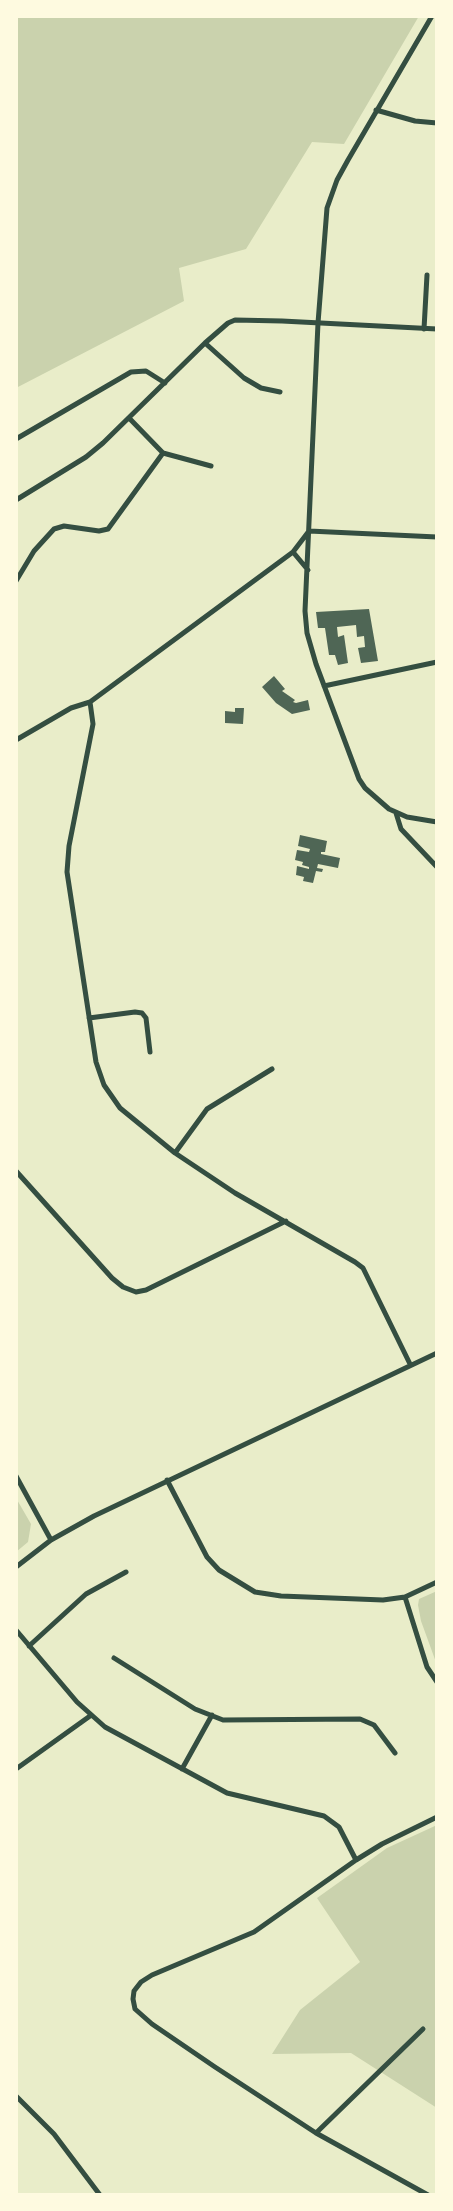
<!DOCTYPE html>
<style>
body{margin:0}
#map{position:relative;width:453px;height:2211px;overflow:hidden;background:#e9edc9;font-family:"Roboto Serif",serif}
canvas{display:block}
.frame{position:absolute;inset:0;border:18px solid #fefae0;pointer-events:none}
</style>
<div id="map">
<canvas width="453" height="2211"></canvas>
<div class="frame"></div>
</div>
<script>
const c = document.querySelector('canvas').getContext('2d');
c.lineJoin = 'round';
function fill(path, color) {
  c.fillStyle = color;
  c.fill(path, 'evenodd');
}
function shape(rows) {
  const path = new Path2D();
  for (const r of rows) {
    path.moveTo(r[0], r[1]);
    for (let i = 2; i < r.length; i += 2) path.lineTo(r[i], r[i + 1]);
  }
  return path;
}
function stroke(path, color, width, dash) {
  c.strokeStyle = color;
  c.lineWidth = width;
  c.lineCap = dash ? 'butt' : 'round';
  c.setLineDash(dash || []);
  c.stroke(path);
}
fill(shape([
 [16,16,419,16,344,144,312,142,246,249,179,268,184,301,16,388],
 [16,1498,31,1524,28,1542,16,1552],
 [437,1591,437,1665,421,1621,418,1605,419,1599],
 [437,1825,437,2108,351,2053,272,2054,300,2010,360,1962,317,1898,387,1848]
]), '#cad2ad');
fill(shape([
 [369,609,378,661,361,663,358,648,365,647,364,636,357,637,356,625,337,627,338,637,344,635,348,663,338,665,335,655,329,655,325,628,318,628,316,612],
 [274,676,285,689,282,691,295,700,293,702,296,703,308,700,310,710,292,714,276,703,262,687],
 [235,708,244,708,243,724,225,723,225,711,235,712],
 [300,835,327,841,325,852,321,852,321,854,340,858,338,868,318,864,317,868,323,869,322,872,316,871,313,883,303,881,304,877,296,875,297,866,309,869,309,867,302,865,303,862,295,860,297,850,309,852,310,849,298,846]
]), '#4f6655');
stroke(shape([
 [432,16,348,160,337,180,327,208,318,323,305,611,307,633,316,664,359,779,365,788,389,809,407,817,437,822],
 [376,110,415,121,437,123],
 [424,329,427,275],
 [205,343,244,378,261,388,280,392],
 [130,419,163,453],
 [16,439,131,372,146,371,165,383],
 [16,500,86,457,103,443,205,343,228,323,235,320,282,321,437,329],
 [309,531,437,537],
 [293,552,308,570],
 [16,581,34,551,54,529,64,526,99,531,108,529,163,453,211,466],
 [324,686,437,662],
 [90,702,93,724,69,846,67,872,96,1062,104,1085,120,1108,175,1153,235,1193,355,1262,363,1268,410,1364],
 [16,740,71,708,90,702,293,552,309,531],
 [396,813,401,829,437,867],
 [89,1018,135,1012,142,1013,146,1018,150,1052],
 [175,1153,207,1109,272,1069],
 [16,1171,112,1278,123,1287,136,1292,146,1290,286,1221],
 [16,1476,51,1540],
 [167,1480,207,1557,219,1570,255,1592,281,1596,383,1600,405,1597,437,1582],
 [16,1567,51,1540,94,1516,437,1353],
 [405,1597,427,1667,437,1682],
 [16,1630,77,1702,105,1727,227,1793,324,1816,339,1827,356,1860],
 [29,1646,86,1594,126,1572],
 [114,1658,195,1709,223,1720,360,1719,374,1725,395,1753],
 [16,1769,90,1716],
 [182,1769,212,1715],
 [16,2096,54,2134,100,2195],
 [316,2133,423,2029],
 [428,2195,316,2133,215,2067,152,2024,135,2009,133,1999,134,1991,141,1982,152,1975,254,1932,356,1860,382,1844,437,1817]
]), '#344e41', 5);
</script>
